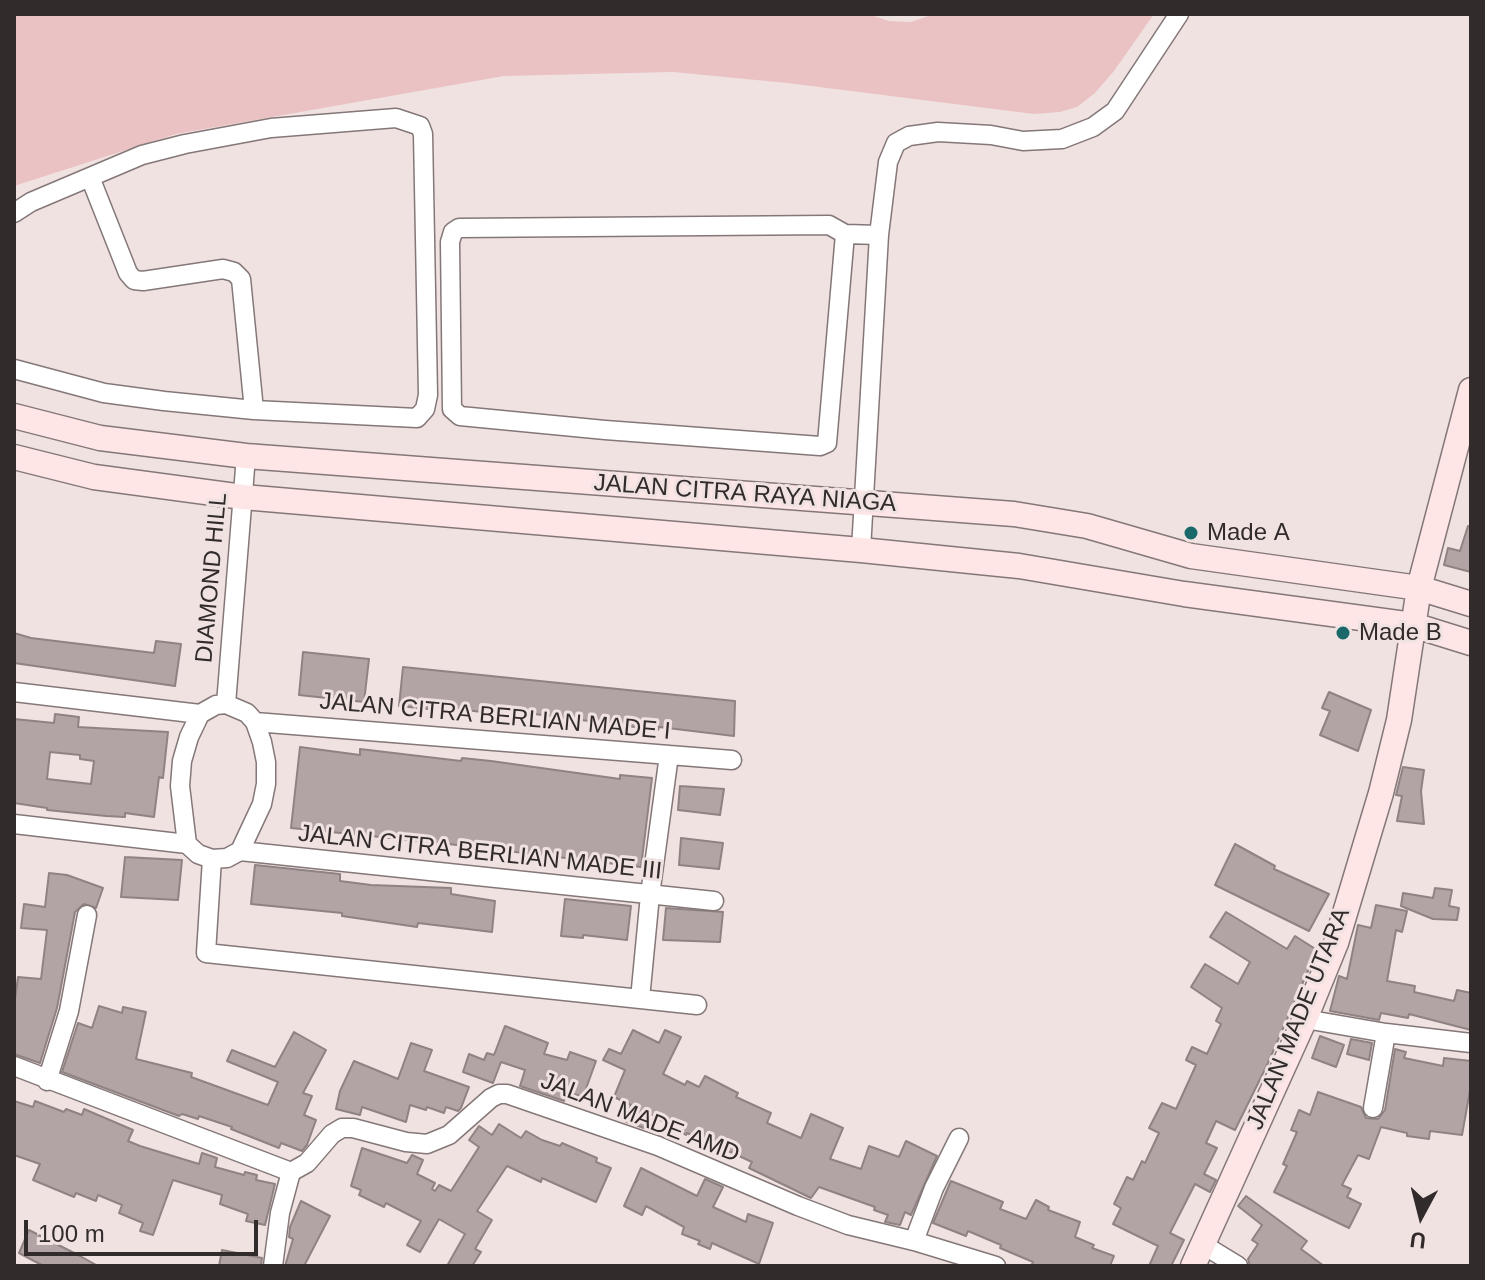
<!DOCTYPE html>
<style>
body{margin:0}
#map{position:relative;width:1485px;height:1280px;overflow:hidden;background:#f1e2e2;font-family:Arial,sans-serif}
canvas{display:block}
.frame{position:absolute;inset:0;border:16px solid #312b2b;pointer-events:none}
.north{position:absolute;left:1381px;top:1176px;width:80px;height:80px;-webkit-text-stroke:6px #f1e2e2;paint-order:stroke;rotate:187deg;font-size:22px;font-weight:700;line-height:32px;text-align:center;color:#312b2b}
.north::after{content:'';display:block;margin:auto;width:28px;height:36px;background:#312b2b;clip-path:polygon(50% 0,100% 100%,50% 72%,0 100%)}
.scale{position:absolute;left:24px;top:1220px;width:234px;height:36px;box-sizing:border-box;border:4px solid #312b2b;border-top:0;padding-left:10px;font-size:24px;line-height:28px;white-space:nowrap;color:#312b2b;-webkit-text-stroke:6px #f1e2e2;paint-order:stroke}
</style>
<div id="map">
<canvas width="1485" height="1280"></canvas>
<div class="frame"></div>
<div class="north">U</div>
<div class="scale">100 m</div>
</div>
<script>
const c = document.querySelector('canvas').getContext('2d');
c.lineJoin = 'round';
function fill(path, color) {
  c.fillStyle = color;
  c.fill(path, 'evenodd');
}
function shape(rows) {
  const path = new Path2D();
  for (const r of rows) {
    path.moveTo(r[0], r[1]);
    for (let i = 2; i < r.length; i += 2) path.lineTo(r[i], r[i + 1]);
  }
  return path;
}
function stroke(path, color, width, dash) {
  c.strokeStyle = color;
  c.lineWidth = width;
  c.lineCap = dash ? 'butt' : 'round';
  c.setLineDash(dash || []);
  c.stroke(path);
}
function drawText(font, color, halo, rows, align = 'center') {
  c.font = font + ' Arial,sans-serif';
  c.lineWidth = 6;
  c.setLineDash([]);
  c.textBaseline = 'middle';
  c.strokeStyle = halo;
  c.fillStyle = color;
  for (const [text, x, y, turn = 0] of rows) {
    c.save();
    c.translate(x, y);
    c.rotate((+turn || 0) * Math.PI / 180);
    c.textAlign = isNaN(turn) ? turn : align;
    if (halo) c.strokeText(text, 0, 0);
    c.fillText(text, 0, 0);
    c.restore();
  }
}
fill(shape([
 [14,14,868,14,889,21,911,22,934,14,1154,14,1114,71,1095,93,1077,107,1060,112,1034,114,787,83,673,72,504,76,176,134,14,186]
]), '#ebc2c3');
const building = shape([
 [1468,526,1471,526,1471,572,1444,565,1448,548,1460,551,1468,526],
 [14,633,31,638,154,653,156,641,181,644,175,686,14,663,14,633],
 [303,652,369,659,364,702,299,695,303,652],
 [403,667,735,701,734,736,659,727,658,730,527,713,526,718,429,705,428,709,399,706,403,667],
 [1329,692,1371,710,1358,751,1320,735,1330,711,1322,708,1329,692],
 [55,714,79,717,78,727,168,732,163,778,159,777,154,817,125,813,125,817,106,816,47,810,47,808,14,803,14,719,54,723,55,714],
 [50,752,80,755,80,759,94,761,91,784,47,779,50,752],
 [300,747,360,755,360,749,461,761,462,758,491,761,620,779,620,775,652,778,641,867,440,843,291,828,300,747],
 [1403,767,1424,770,1421,791,1424,824,1397,821,1402,796,1396,795,1403,767],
 [680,786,724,789,720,815,678,810,680,786],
 [681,838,723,843,719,869,679,865,681,838],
 [1235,844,1275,866,1274,869,1329,894,1309,931,1215,885,1235,844],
 [125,857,182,860,178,900,121,897,125,857],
 [255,865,340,874,340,881,371,885,451,888,451,894,495,901,492,932,418,923,417,927,342,916,342,913,251,904,255,865],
 [49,873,67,875,103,888,96,908,84,904,75,912,57,1008,40,1063,14,1054,14,1006,18,977,41,979,47,930,21,928,24,904,45,907,49,873],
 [1435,888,1452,890,1449,906,1459,908,1457,920,1433,919,1401,906,1403,893,1433,898,1435,888],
 [565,899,631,906,627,940,583,935,583,938,561,936,565,899],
 [1376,905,1407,911,1402,932,1396,930,1387,981,1415,986,1414,992,1454,1001,1457,990,1471,993,1471,1030,1409,1014,1408,1018,1381,1013,1379,1020,1330,1011,1339,976,1347,979,1358,925,1371,928,1376,905],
 [666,908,723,912,720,942,663,940,666,908],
 [1226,912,1287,949,1295,936,1317,950,1268,1063,1235,1130,1216,1121,1206,1143,1217,1148,1204,1174,1216,1180,1210,1192,1195,1184,1170,1233,1184,1240,1171,1266,1149,1266,1158,1246,1113,1224,1121,1208,1114,1204,1127,1177,1133,1180,1142,1161,1145,1163,1159,1133,1149,1128,1162,1103,1176,1109,1196,1065,1186,1060,1192,1047,1207,1054,1221,1024,1216,1021,1222,1008,1191,987,1205,964,1238,984,1250,962,1210,937,1226,912],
 [99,1006,122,1013,123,1007,146,1012,136,1059,192,1073,191,1077,268,1105,278,1082,227,1061,232,1050,275,1067,294,1032,326,1050,303,1093,312,1096,304,1115,316,1120,307,1145,302,1151,281,1143,279,1148,231,1129,232,1127,199,1116,198,1119,182,1114,179,1116,62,1072,78,1023,92,1028,99,1006],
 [505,1026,548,1043,544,1054,567,1060,570,1052,596,1061,583,1097,567,1092,564,1101,520,1086,525,1070,501,1062,493,1083,463,1072,469,1054,484,1060,487,1053,494,1055,505,1026],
 [633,1030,659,1043,665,1030,681,1037,663,1074,685,1085,687,1081,699,1087,705,1076,738,1093,736,1097,771,1113,767,1123,801,1138,811,1114,843,1128,830,1159,861,1169,869,1146,899,1157,906,1141,937,1156,911,1215,905,1212,900,1225,885,1222,888,1215,874,1210,875,1207,819,1187,811,1198,749,1168,752,1162,711,1143,710,1145,687,1133,686,1135,650,1114,644,1128,624,1121,631,1105,614,1097,625,1070,603,1060,609,1049,621,1054,633,1030],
 [1320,1036,1344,1045,1336,1067,1312,1058,1320,1036],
 [1351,1039,1372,1043,1369,1060,1347,1054,1351,1039],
 [411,1043,432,1050,424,1071,469,1087,461,1108,458,1111,446,1107,444,1113,427,1107,426,1110,410,1105,406,1122,362,1107,360,1115,336,1109,340,1091,354,1061,398,1079,411,1043],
 [1395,1049,1406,1052,1404,1058,1443,1066,1444,1058,1471,1061,1471,1085,1462,1135,1430,1131,1429,1139,1407,1136,1407,1133,1381,1127,1369,1159,1358,1155,1342,1185,1351,1189,1347,1197,1361,1204,1349,1228,1274,1192,1287,1166,1283,1164,1297,1132,1291,1130,1299,1110,1310,1115,1318,1092,1361,1107,1366,1118,1378,1119,1385,1110,1395,1049],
 [14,1101,33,1107,35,1101,64,1112,66,1109,82,1115,84,1109,133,1130,128,1141,140,1146,199,1164,202,1153,217,1158,215,1167,244,1175,245,1172,257,1175,256,1180,275,1184,265,1225,246,1221,248,1214,220,1204,222,1195,173,1180,153,1235,140,1231,143,1223,119,1213,122,1205,98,1195,96,1201,76,1193,74,1197,33,1180,40,1164,14,1155,14,1101],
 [499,1124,521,1138,526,1131,542,1140,560,1146,562,1143,597,1158,596,1162,611,1168,596,1202,542,1178,541,1182,507,1166,477,1211,492,1220,475,1249,481,1252,472,1266,447,1266,465,1234,439,1219,420,1252,407,1245,421,1221,386,1203,384,1207,359,1195,361,1190,351,1186,362,1148,407,1163,412,1155,423,1160,417,1174,435,1183,432,1189,435,1191,439,1185,451,1191,479,1147,469,1140,479,1126,492,1135,499,1124],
 [641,1168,697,1196,705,1179,723,1187,713,1207,746,1222,748,1214,773,1223,759,1264,712,1243,710,1249,698,1244,700,1241,682,1234,684,1227,646,1206,642,1215,624,1206,641,1168],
 [951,1181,1003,1202,1000,1209,1026,1219,1036,1200,1049,1207,1048,1210,1080,1222,1075,1237,1094,1245,1092,1248,1114,1256,1110,1266,1031,1266,1033,1262,1000,1248,1001,1245,968,1231,966,1236,933,1223,951,1181],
 [1246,1196,1307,1241,1301,1249,1324,1266,1250,1266,1248,1259,1258,1244,1252,1240,1262,1225,1238,1206,1246,1196],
 [301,1201,330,1216,304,1266,285,1266,293,1239,289,1237,290,1227,301,1201],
 [29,1230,80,1256,98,1266,44,1266,34,1261,19,1253,29,1230],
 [222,1250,262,1258,261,1266,219,1266,222,1250]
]);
fill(building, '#b2a4a4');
stroke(building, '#8f8282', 2);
const street = shape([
 [90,177,128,273,134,280,143,281,223,269,234,272,241,279,254,410],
 [14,213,31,202,142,155,185,144,271,128,396,118,420,126,423,134,428,395,425,409,417,418,254,410,164,401,104,393,14,369],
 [845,234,827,443,820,446,605,430,460,416,452,409,450,242,453,232,459,228,829,225,845,234,879,235],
 [861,550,879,235,888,162,896,143,909,136,938,132,991,135,1023,141,1062,139,1093,127,1115,111,1179,14],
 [14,692,200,714],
 [226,704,247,713,255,722,262,742,266,762,266,784,262,804,240,851,227,858,212,859,198,854,187,844,180,786,182,761,189,737,200,714,216,705,226,704],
 [226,704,246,456],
 [255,722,732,760],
 [14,824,187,844],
 [240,851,714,901],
 [212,859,206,953,697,1005],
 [640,999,650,895,669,755],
 [1305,1019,1386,1033,1471,1043],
 [14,1066,291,1172],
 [47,1081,69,1011,87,915],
 [1373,1108,1386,1033],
 [291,1172,307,1163,332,1134,342,1128,353,1128,406,1142,427,1144,449,1135,491,1098,499,1094,507,1094,658,1146,798,1206,848,1225,914,1241,996,1266],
 [914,1241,934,1188,959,1138],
 [1202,1244,1238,1266],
 [273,1266,280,1213,291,1172]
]);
const secondary = shape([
 [14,416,100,438,246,456,1014,514,1087,526,1191,556,1419,588,1471,604],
 [14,457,94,477,243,497,861,550,1019,566,1184,594,1413,625,1471,643],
 [1193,1266,1305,1019,1336,943,1381,793,1399,720,1419,588,1471,390]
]);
stroke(street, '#847777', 21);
stroke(secondary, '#847777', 27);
stroke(street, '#fff', 18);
stroke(secondary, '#fee5e6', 24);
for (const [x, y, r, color] of [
 [1191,533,8,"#1a686a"],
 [1343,633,8,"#1a686a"]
]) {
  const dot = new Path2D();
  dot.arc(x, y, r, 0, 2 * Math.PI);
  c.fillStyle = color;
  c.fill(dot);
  stroke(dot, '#f1e2e2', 3);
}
drawText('24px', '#312b2b', '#f1e2e2', [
 ["JALAN CITRA RAYA NIAGA",745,494,4],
 ["DIAMOND HILL",212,578,-85],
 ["JALAN CITRA BERLIAN MADE I",495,717,5],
 ["JALAN CITRA BERLIAN MADE III",480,853,6],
 ["JALAN MADE UTARA",1299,1019,-68],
 ["JALAN MADE AMD",640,1118,21]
]);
drawText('24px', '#312b2b', '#f1e2e2', [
 ["Made A",1207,533],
 ["Made B",1359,633]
], 'left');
</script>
